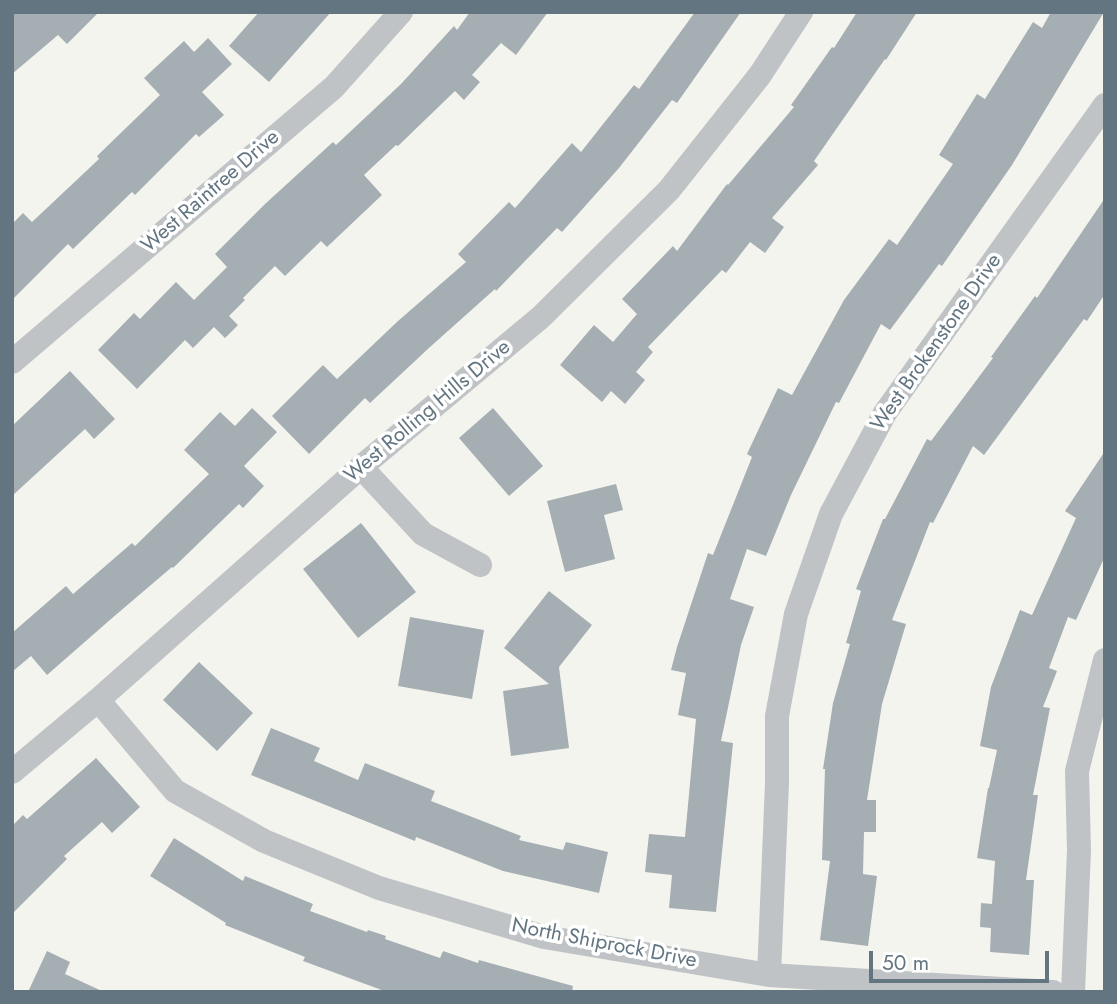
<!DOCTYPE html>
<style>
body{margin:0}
#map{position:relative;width:1117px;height:1004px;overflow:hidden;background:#f4f4ef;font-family:Jost,sans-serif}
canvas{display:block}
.frame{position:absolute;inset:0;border:14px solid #637581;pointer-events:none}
.scale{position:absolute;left:869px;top:951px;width:180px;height:32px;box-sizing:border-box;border:4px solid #637581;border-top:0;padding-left:9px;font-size:21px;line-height:24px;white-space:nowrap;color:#637581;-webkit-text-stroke:5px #fff;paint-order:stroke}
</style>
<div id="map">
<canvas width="1117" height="1004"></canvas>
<div class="frame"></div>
<div class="scale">50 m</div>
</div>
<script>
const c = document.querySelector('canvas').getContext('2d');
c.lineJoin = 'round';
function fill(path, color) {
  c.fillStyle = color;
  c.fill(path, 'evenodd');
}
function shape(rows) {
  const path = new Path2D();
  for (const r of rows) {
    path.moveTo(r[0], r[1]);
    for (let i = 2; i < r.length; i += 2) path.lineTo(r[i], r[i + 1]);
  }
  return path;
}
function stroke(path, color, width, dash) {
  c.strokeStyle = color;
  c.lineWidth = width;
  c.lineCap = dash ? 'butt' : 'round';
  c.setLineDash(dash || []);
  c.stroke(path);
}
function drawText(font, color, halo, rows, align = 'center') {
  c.font = font + ' Jost,sans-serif';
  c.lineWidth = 7;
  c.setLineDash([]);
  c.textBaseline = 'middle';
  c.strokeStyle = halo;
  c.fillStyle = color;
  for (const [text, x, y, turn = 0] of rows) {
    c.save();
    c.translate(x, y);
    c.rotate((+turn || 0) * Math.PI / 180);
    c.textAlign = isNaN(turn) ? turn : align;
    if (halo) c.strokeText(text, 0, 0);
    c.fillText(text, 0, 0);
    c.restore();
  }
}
fill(shape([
 [12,12,99,12,67,44,58,35,12,74],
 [259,12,331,12,269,82,229,46],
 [470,12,548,12,516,55,501,43,472,75,480,82,464,100,455,91,398,146,396,145,364,175,382,195,327,247,321,241,285,276,275,266,243,298,245,300,229,316,238,325,225,338,214,327,193,348,185,340,137,389,98,350,134,313,140,319,176,282,194,300,227,267,215,254,265,204,333,142,336,145,401,84,454,26,457,30],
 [695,12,741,12,677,103,672,100,619,168,562,232,557,228,496,291,495,289,430,347,370,403,365,398,309,454,272,416,323,365,337,379,398,321,466,262,458,254,509,202,515,208,572,143,581,152,634,85,639,89],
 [857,12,917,12,886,60,885,59,814,161,818,165,772,218,784,227,765,253,750,242,726,273,722,270,648,347,653,352,636,372,645,380,625,404,611,391,602,402,560,365,594,325,613,342,637,314,622,299,673,246,677,251,727,184,728,185,794,107,791,105,832,47,834,48],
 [1051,12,1104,12,1012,165,942,266,939,264,890,330,881,324,839,403,836,402,791,495,766,556,747,549,730,599,754,607,741,645,721,741,733,743,716,912,669,908,672,875,645,872,649,834,685,837,696,719,678,715,686,673,671,670,677,647,708,553,713,555,752,457,747,454,778,388,792,395,844,300,889,239,897,245,953,164,939,155,977,94,985,99,1033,22,1042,28],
 [208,38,232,64,202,92,224,115,199,137,196,134,135,195,132,192,73,249,68,244,12,300,12,224,23,213,32,222,99,159,97,156,160,95,144,78,184,41,194,52],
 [1105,198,1105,294,1087,321,1084,319,984,455,973,446,933,523,930,522,892,620,906,624,882,704,867,800,876,800,876,832,864,832,863,874,877,876,868,946,820,940,830,861,822,860,825,769,823,769,833,703,850,644,846,643,861,591,856,589,883,519,885,519,927,439,931,441,993,358,991,357,1035,296,1037,298],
 [70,371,115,419,94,439,85,429,12,496,12,426],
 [252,408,277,432,244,466,264,486,243,508,239,504,173,568,172,567,111,619,47,675,31,656,12,672,12,633,66,586,73,594,132,543,135,546,209,474,184,450,220,412,235,426],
 [493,408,543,466,509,496,459,438],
 [1105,451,1105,556,1076,620,1068,617,1049,668,1057,671,1043,707,1050,708,1033,795,1038,795,1026,880,1034,880,1029,955,990,952,991,928,980,927,981,903,992,904,995,861,977,858,988,788,989,788,997,750,980,746,991,687,1020,610,1032,615,1076,518,1065,511],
 [616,484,623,510,604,515,615,559,565,572,547,501],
 [361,523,416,592,358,638,303,569],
 [549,591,592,625,559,667,569,748,511,756,503,691,549,684,504,648],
 [410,617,484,630,472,699,398,686],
 [199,662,253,713,217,751,163,700],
 [271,728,320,748,314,761,358,780,365,763,435,791,431,801,521,836,519,840,563,850,566,842,608,852,599,893,503,871,416,837,415,841,251,775],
 [96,758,140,807,112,833,102,822,64,856,67,859,12,914,12,826,23,815,27,819],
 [174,838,243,881,245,876,313,904,310,911,367,932,368,930,386,936,385,939,440,958,443,951,478,963,479,960,573,986,572,992,387,992,303,961,305,957,225,925,226,923,150,876],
 [47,951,70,962,65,974,104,992,28,992]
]), '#a5aeb2');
stroke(shape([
 [12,362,334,87,401,12],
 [361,467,423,534,480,565],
 [98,700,175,791,264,841,379,888,544,937,769,975,1053,992],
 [12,772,98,700,361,467,541,317,669,190,760,75,801,12],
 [769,975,777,783,777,716,796,614,831,514,885,413,1105,105],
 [1073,992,1079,850,1077,771,1105,660]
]), '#bfc3c6', 24);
drawText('21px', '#637581', '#fff', [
 ["West Raintree Drive",211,192,-41],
 ["West Brokenstone Drive",937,343,-55],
 ["West Rolling Hills Drive",428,412,-40],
 ["North Shiprock Drive",604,944,11]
]);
</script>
